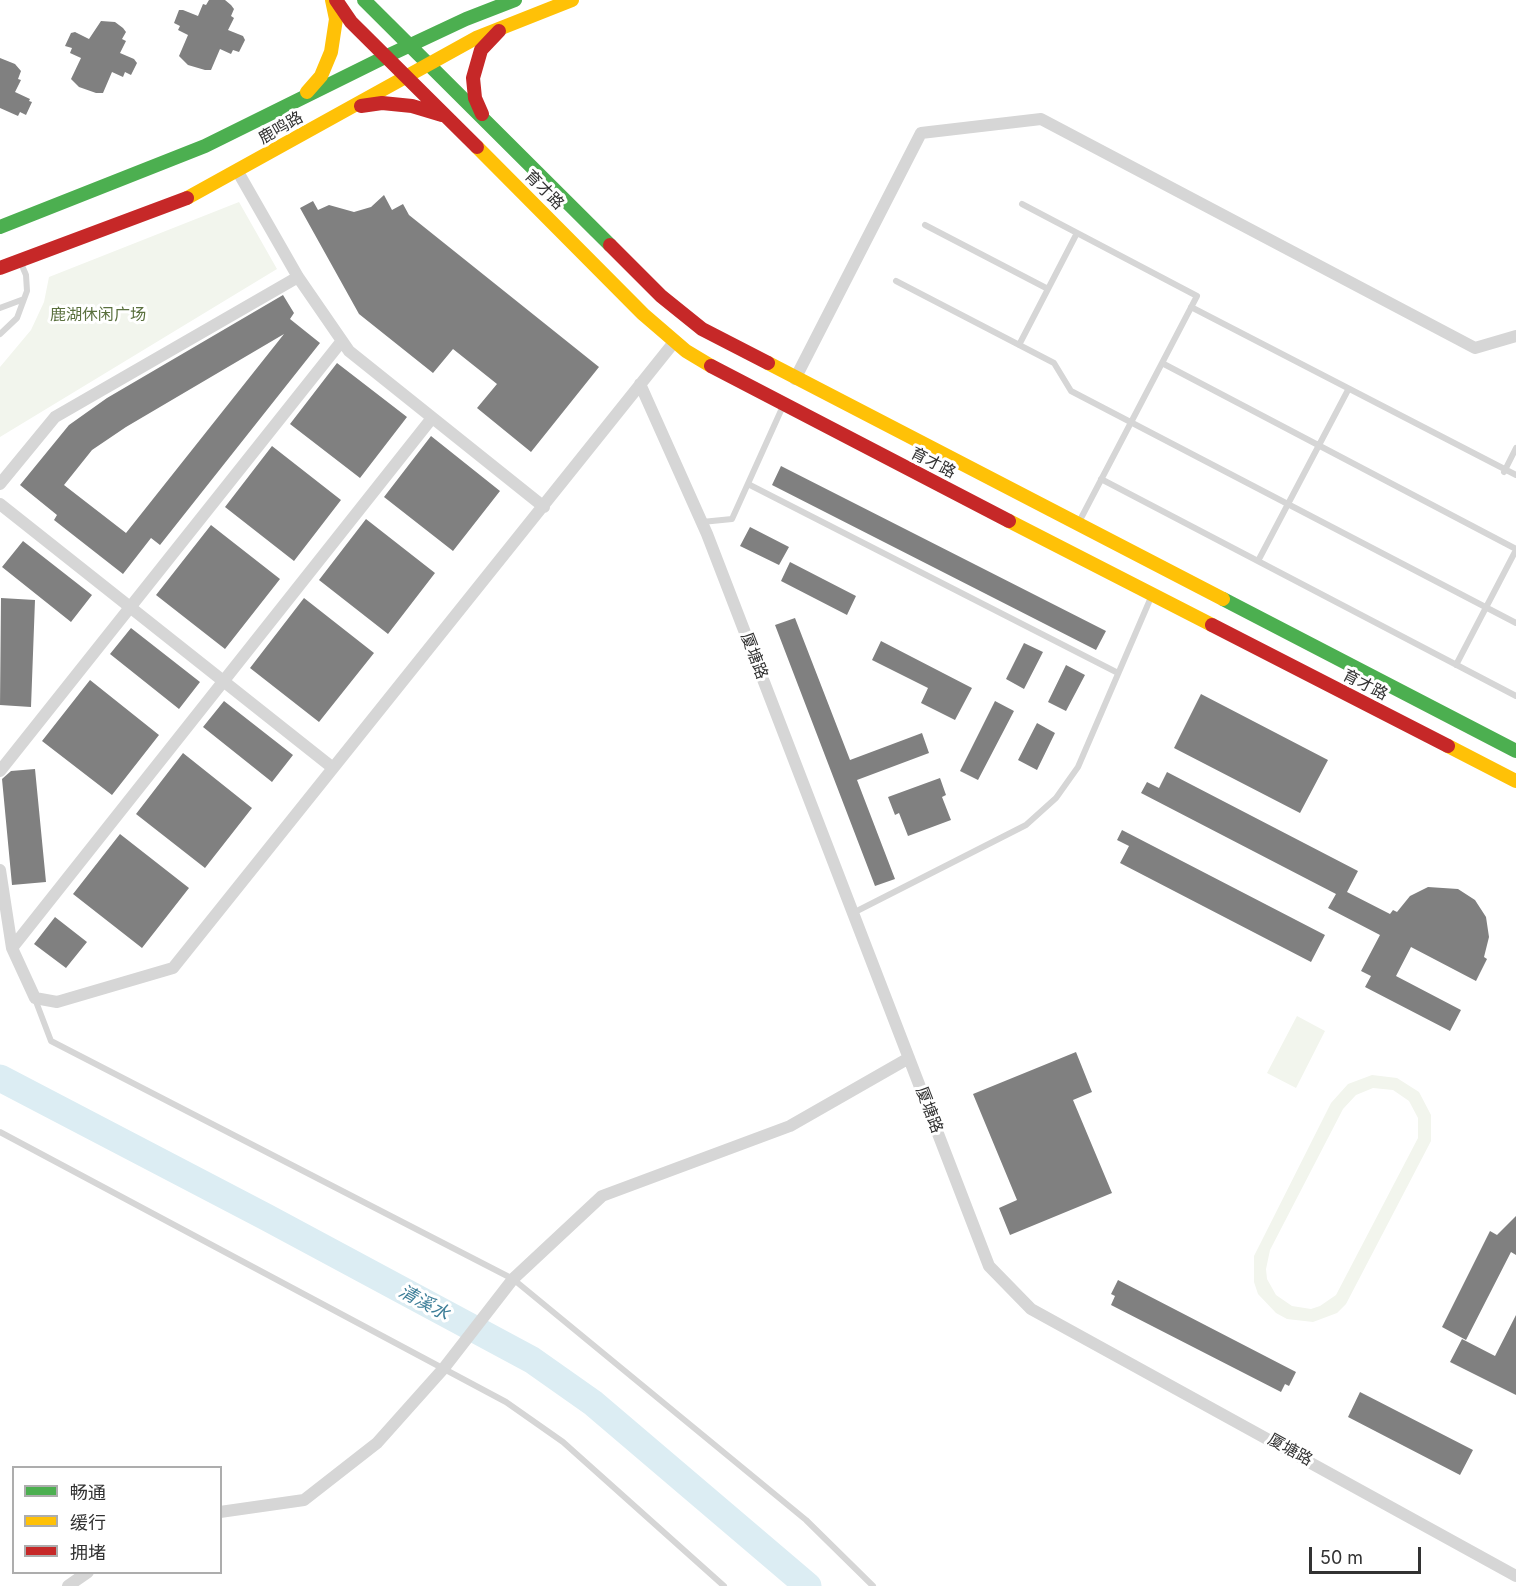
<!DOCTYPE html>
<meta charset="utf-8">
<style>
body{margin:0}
#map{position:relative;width:1516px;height:1586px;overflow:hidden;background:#fff;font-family:Inter,"Noto Sans SC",sans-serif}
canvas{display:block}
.legend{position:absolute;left:12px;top:1466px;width:210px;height:108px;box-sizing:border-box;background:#fff;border:2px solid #adadad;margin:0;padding:8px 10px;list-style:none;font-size:18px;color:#323232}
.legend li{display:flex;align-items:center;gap:12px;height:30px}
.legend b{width:30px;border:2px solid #adadad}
.scale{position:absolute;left:1309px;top:1547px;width:112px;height:27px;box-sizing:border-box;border:3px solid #323232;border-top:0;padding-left:8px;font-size:18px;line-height:21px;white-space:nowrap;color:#323232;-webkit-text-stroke:4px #fff;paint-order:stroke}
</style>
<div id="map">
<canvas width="1516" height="1586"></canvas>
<ul class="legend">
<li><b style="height:8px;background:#4caf50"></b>畅通</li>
<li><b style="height:8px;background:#ffc107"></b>缓行</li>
<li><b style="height:8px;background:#c62828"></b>拥堵</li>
</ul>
<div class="scale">50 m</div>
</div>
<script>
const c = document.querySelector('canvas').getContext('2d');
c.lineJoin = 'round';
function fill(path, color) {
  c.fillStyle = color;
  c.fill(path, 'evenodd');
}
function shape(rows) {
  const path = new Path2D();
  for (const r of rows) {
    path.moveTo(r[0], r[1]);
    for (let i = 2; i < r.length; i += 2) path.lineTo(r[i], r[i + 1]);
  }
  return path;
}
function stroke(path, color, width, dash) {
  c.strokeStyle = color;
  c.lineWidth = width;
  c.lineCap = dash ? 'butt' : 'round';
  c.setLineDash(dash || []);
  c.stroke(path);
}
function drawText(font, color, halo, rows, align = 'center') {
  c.font = font + ' Inter,"Noto Sans SC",sans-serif';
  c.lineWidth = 6;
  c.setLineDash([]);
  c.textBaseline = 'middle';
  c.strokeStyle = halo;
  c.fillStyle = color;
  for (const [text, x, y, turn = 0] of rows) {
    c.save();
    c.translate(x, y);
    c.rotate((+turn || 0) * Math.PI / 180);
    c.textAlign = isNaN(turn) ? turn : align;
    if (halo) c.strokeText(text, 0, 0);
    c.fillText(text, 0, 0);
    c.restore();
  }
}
fill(shape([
 [239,202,277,269,0,437,0,367,31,330,44,302,49,277],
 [1297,1016,1325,1031,1296,1088,1267,1073],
 [1372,1075,1397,1078,1419,1092,1431,1115,1431,1141,1346,1304,1337,1313,1313,1322,1287,1319,1276,1313,1258,1294,1254,1282,1254,1256,1331,1103,1348,1084],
 [1373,1088,1393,1090,1409,1101,1418,1118,1418,1138,1336,1295,1320,1306,1311,1309,1292,1306,1276,1295,1267,1279,1266,1269,1270,1250,1343,1109,1356,1095]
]), '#f2f5ed');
stroke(shape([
 [0,1078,266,1217,532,1360,593,1403,808,1586]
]), '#dcedf3', 27);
fill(shape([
 [209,0,225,0,231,5,234,9,231,16,234,18,228,30,243,36,245,40,239,52,233,50,231,54,220,49,211,70,205,70,188,65,179,56,188,35,178,30,180,26,174,23,179,10,183,10,198,16,203,4,206,5],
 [101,21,115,22,123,28,126,32,122,39,126,41,120,53,134,59,137,63,131,75,125,72,123,77,112,72,103,93,96,93,79,87,71,79,81,58,70,53,72,48,65,46,71,33,75,32,89,39],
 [0,58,15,64,21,71,18,79,21,80,15,92,30,99,29,101,32,102,26,115,20,112,18,116,0,108],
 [384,195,392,210,403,204,409,215,599,367,531,452,477,408,497,384,453,349,433,373,359,314,300,208,313,201,318,210,329,205,354,212,371,207],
 [283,295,294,313,290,319,320,343,160,545,151,538,123,574,54,520,57,515,20,485,69,425,107,398],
 [284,334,126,533,64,485,92,450,126,427],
 [337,363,407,417,360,478,290,424],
 [431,436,500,491,453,551,384,497],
 [272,446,341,500,294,561,225,507],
 [781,466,1106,631,1096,650,772,485],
 [366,519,435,573,388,634,319,580],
 [211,525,280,579,225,649,156,595],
 [750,527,789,547,779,565,740,546],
 [23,541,92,595,71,622,2,567],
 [790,562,856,596,847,615,781,581],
 [1,598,35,600,31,707,0,705],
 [304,598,374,653,319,722,250,668],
 [795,618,850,760,922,733,929,753,857,780,895,879,875,886,775,625],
 [131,628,200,682,179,709,110,654],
 [881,641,972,688,955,720,921,703,928,688,872,660],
 [1024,643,1043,652,1024,689,1006,679],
 [1066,665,1085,675,1066,711,1048,702],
 [90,680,159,735,112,795,42,741],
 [1201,694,1328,760,1300,813,1174,748],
 [224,701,293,755,272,782,203,727],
 [995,701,1014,711,978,780,960,771],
 [1037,723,1055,733,1037,770,1018,760],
 [183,753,252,808,205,868,136,814],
 [35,769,46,882,12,885,2,779,11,771],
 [1167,772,1358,871,1347,892,1390,914,1393,910,1397,912,1410,896,1428,887,1458,889,1475,900,1486,917,1489,937,1484,957,1487,959,1476,981,1411,947,1396,976,1461,1010,1450,1031,1365,987,1371,976,1361,971,1380,935,1328,908,1336,894,1141,793,1147,782,1159,788],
 [940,778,946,795,942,797,951,820,908,836,899,813,895,815,888,797],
 [1122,830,1325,935,1311,962,1120,863,1129,846,1117,840],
 [120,834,189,888,142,948,73,894],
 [55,917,87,942,66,968,34,944],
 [1076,1052,1092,1092,1073,1100,1112,1193,1010,1235,999,1208,1017,1200,973,1094],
 [1516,1216,1516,1255,1511,1252,1466,1340,1442,1327,1490,1231,1497,1235],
 [1118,1280,1296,1372,1289,1386,1285,1384,1281,1392,1111,1305,1115,1296,1111,1294],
 [1516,1315,1516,1395,1450,1362,1462,1339,1495,1356],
 [1360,1392,1473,1450,1460,1475,1348,1417]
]), '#808080');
stroke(shape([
 [1022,204,1197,296,1079,522],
 [925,225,1048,289],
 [896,281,1054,363,1071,391,1516,623],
 [1191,307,1516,475],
 [0,308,24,299],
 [0,334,17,318,27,291,26,275,20,261],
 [1019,345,1077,233],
 [1162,363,1516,549],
 [1504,472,1516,448],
 [1101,479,1516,696],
 [748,484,1118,673],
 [702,522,732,519,783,406],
 [1258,561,1348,390],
 [1456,665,1516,550],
 [853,913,1026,825,1056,798,1078,767,1152,595],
 [35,999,51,1041,513,1279,806,1520,873,1586],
 [0,1132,506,1402,563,1442,724,1586]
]), '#d6d6d6', 6);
stroke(shape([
 [238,172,298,277,349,351,544,507],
 [795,379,921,133,1041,119,1475,348,1516,336],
 [640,384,707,534,989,1266,1031,1309,1516,1576],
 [0,484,55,417,298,277],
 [0,504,333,768],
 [0,771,341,342],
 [0,870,12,948,35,998,57,1002,173,968,675,341],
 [12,948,432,418],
 [220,1512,304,1500,377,1443,444,1368,513,1279,602,1196,790,1126,909,1058],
 [68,1586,88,1572]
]), '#d6d6d6', 12);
stroke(shape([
 [364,0,610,245],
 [0,227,205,146,385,57,466,19,515,0],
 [1223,599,1516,751]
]), '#4caf50', 14);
stroke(shape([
 [307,92,321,76,331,52,336,19,332,0],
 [477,147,643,314,686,351,711,366],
 [187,198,476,38,572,0],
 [768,363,1223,599],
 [1009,521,1212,625],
 [1448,746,1516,781]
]), '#ffc107', 14);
stroke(shape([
 [336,0,351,22,477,147],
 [361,106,382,103,412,106,442,115],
 [482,114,475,98,473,78,481,50,499,31],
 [610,245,661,296,702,329,768,363],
 [0,268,187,198],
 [711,366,1009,521],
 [1212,625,1448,746]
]), '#c62828', 14);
drawText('16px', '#323232', '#fff', [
 ["鹿鸣路",281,128,-30],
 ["育才路",544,190,45],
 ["育才路",933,463,27],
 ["厦塘路",754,656,69],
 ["育才路",1365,685,27],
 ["厦塘路",929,1110,69],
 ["厦塘路",1290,1450,29]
]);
drawText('16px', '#5a703e', '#fff', [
 ["鹿湖休闲广场",98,315]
]);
drawText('italic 18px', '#3d7e98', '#fff', [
 ["清溪水",424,1303,28]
]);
</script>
